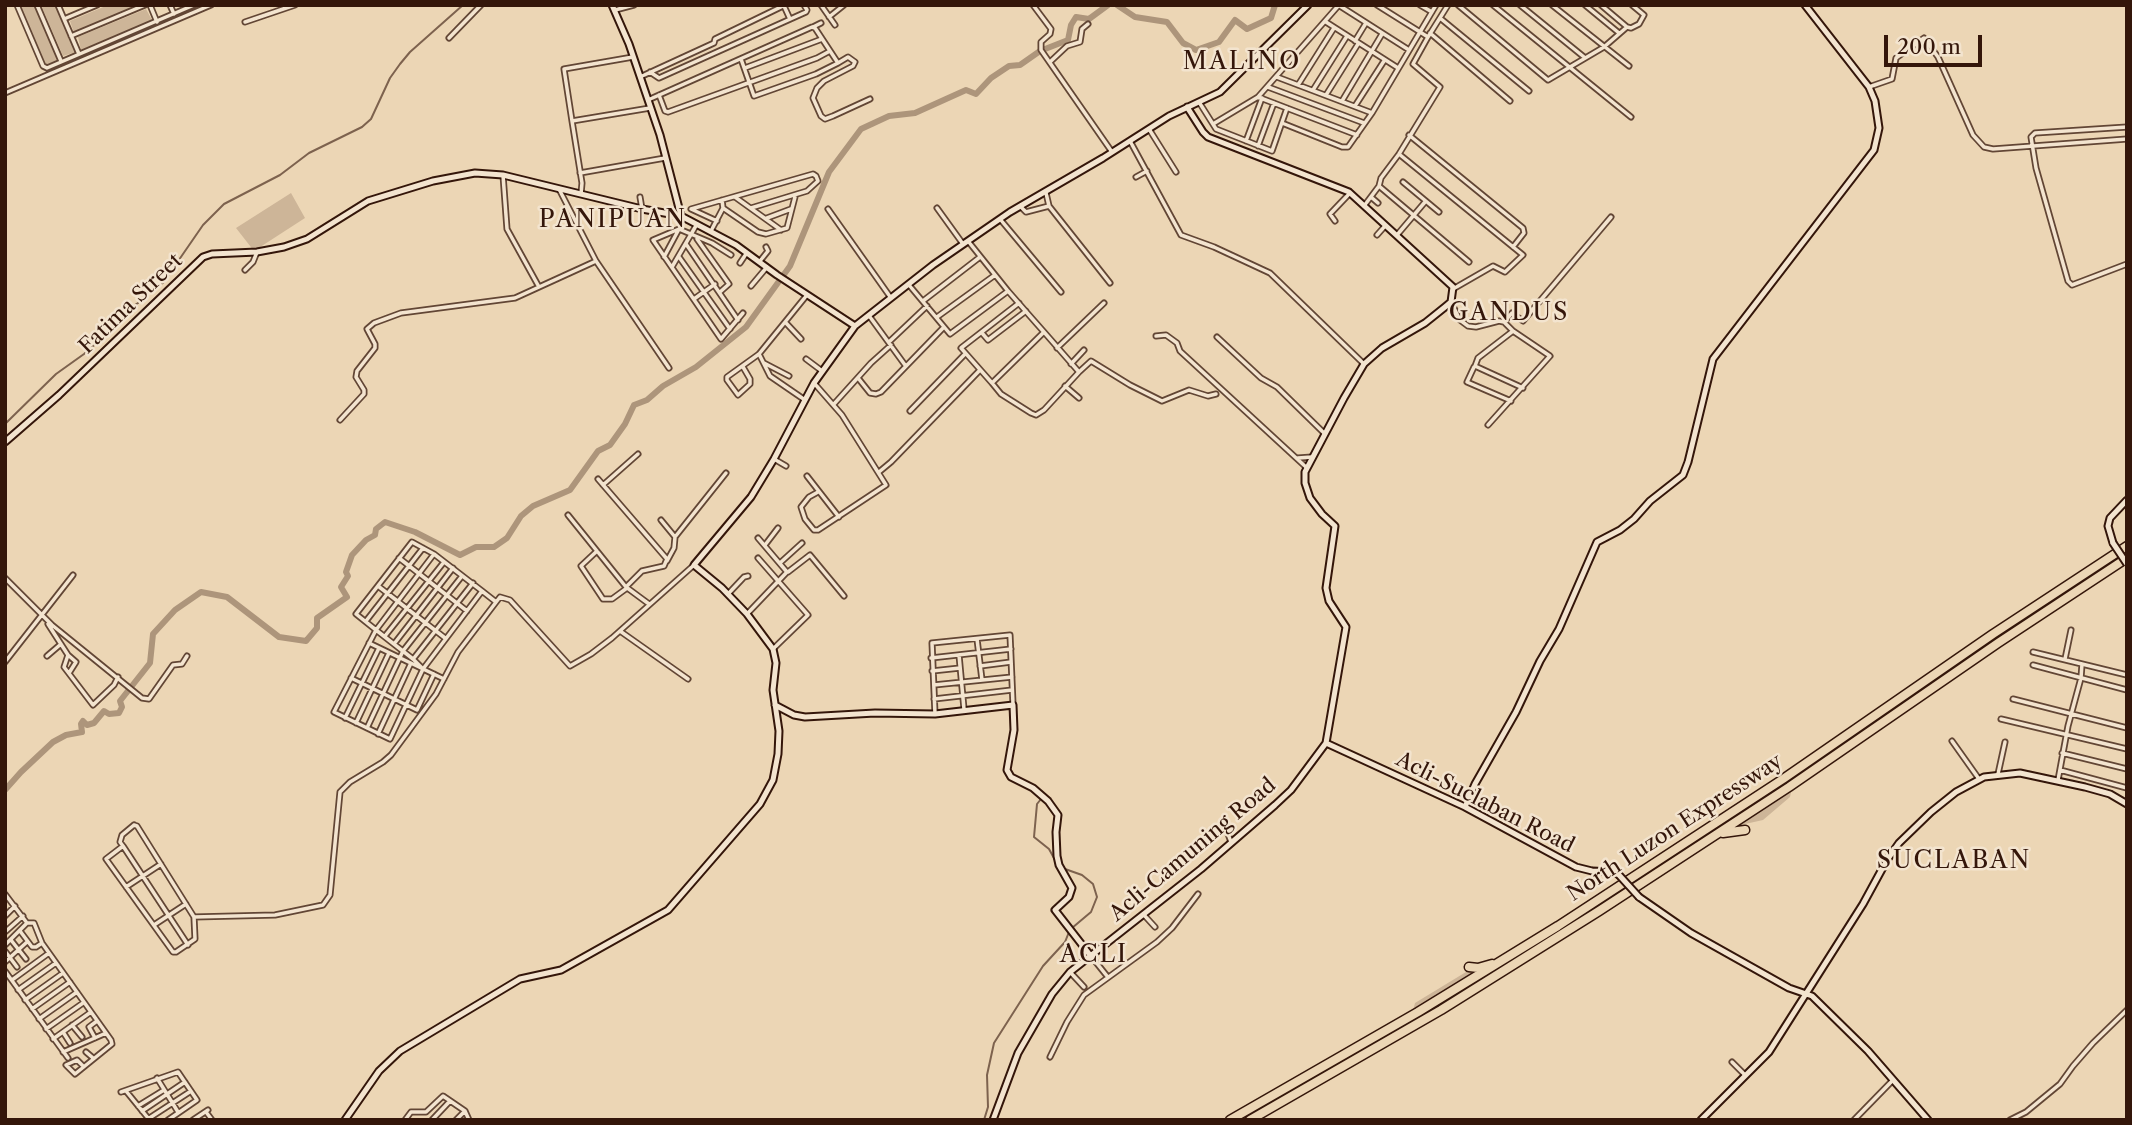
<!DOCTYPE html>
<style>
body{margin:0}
#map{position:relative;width:2132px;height:1125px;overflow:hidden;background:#ecd6b5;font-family:"Libre Caslon Text",serif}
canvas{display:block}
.frame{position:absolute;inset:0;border:7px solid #34160a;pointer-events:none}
.scale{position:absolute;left:1884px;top:35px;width:98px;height:32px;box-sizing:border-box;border:4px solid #34160a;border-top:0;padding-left:9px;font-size:21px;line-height:24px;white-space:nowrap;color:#34160a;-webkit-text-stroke:5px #f3e4cf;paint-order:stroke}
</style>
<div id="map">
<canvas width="2132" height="1125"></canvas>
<div class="frame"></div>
<div class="scale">200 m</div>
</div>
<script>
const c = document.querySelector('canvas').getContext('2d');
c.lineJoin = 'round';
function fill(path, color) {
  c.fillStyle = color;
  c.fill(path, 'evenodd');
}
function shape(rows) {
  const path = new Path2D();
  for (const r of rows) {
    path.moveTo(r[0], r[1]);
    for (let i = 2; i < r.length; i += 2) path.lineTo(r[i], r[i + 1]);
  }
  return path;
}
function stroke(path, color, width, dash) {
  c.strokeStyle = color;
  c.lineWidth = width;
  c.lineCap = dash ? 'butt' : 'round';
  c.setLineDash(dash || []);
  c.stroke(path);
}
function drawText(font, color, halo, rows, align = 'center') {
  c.font = font + ' "Libre Caslon Text",serif';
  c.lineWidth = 5;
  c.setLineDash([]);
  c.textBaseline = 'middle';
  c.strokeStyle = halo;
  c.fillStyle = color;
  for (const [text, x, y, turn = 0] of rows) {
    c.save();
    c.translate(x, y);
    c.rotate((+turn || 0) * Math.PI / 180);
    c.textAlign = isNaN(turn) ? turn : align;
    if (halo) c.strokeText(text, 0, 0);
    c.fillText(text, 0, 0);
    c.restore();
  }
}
fill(shape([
 [20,5,35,5,59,60,45,65],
 [41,5,55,5,76,52,63,56],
 [108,5,137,5,74,33,70,21],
 [146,9,152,20,81,50,78,37],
 [291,193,305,218,254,251,236,228],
 [2127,548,2127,556,2004,634,2004,629],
 [1985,643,1988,646,1835,753,1527,955,1296,1092,1246,1120,1234,1120,1409,1019],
 [1792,788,1790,797,1763,820,1736,826],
 [1466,972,1477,972,1413,1011,1415,1003]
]), '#cdb598');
stroke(shape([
 [5,424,56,374,84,354,106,335,114,319,138,303,156,285,163,283,203,225,224,204,280,175,309,153,362,127,371,119,390,78,400,64,410,52,463,5],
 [1041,799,1037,804,1034,837,1049,849,1055,860],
 [1065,869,1082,875,1093,884,1097,897,1091,912,1072,928],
 [984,1120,988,1107,987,1075,994,1043,1043,966,1065,942,1069,932]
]), '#7d624e', 2);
stroke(shape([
 [1117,5,1135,17,1167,22,1183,43,1196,50,1219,42,1235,20,1247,29,1271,18,1275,5],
 [5,790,21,772,53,742,66,735,82,732,81,724,83,721,87,725,94,723,104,711,109,714,119,713,122,707,120,701,150,663,153,634,175,610,201,592,227,597,279,637,306,641,317,628,317,618,347,597,341,587,348,576,346,572,352,555,366,540,375,535,376,529,385,522,415,532,460,555,476,547,494,547,507,538,521,516,533,506,570,490,598,451,610,445,625,424,634,405,647,400,663,386,696,367,746,327,790,266,829,172,861,129,889,116,915,113,966,90,976,94,991,78,1009,66,1020,65,1040,51,1068,40,1071,25,1076,17,1089,19,1108,5]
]), '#ad957b', 6);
const street = shape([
 [17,5,43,66,47,68,194,5],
 [37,5,61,61],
 [58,5,79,54],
 [150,5,157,22],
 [170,5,174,14],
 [821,5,835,25],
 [1033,5,1051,29,1050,34,1041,42,1041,50,1112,152],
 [1377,5,1428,37,1448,5],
 [1420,5,1432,12],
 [1458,5,1548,80,1604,47,1627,27,1631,28,1639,24,1644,15,1632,5],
 [1493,5,1631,117],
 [1520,5,1584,57],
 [1552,5,1629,66],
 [1585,5,1619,33],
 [1601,5,1627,27],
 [784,6,790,19],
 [1340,6,1409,50],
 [615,10,634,5],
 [829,17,844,5],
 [1440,18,1529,91],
 [64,19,97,5],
 [245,22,295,5],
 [1326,22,1398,68],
 [813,27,821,23],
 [1430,33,1510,101],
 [71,36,145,5],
 [1428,37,1413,64,1440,87,1399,154,1381,178,1379,186,1469,262],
 [449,38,481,5],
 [1355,41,1366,23],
 [633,57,564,69,572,121,650,108],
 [1050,62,1067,46,1080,42,1082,29,1088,24],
 [838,63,848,57,855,62,853,66,824,81,817,88,813,98,821,116,825,119,833,116,870,99],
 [745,68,822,39],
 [650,72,659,78,806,12,807,10,804,5],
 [640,77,714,43,715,39,785,5],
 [1277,77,1372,113],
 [1298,85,1334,28],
 [1268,87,1364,123],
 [1869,87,1892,79,1896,58,1924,38,1938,57,1973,135,1984,147,1993,149,2127,139],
 [1313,90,1347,36],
 [5,93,211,5],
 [659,95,665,111,668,112,817,58,830,51],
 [1326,95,1358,44],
 [1258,97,1357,135],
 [648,100,812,27,815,28,838,63,816,74,754,96,741,59],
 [1342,101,1382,34],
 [1199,102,1216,129,1272,151,1287,108],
 [1355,106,1384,61],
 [572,121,582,183,581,194],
 [1282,123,1342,147,1348,147,1372,113,1436,5],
 [1213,124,1258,97,1339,5],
 [2127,127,2035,133,2031,137,2036,168,2068,281,2072,285,2127,264],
 [1149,129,1176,172],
 [1409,135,1523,228,1524,233,1513,247],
 [1130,141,1181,235,1214,247,1270,273,1364,364],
 [1246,141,1262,98],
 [1258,146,1274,103],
 [1399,154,1523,255,1505,272,1493,266,1453,289],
 [580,173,665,158],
 [503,175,507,229,539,287],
 [1136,177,1147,171],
 [1403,182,1439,212],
 [559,189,596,261,669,368],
 [1046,193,1049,206,1110,283],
 [640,197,642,209],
 [735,197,781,230],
 [1371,197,1378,203],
 [722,200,723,208,758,232,766,234,787,228,795,197],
 [1020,206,1026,212,1049,206],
 [1364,206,1379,186],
 [937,208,963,244],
 [828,209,891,298],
 [767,218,791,209],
 [1000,219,1061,292],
 [717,221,691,209,813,174,816,176,818,181,807,191,751,208],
 [1335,221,1330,214,1350,193],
 [711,231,723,208],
 [1377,235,1385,226],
 [1397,235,1425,202],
 [697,239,729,284,720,292],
 [686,244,738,320],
 [731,255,712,243,679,229,653,240,721,339,743,313],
 [664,257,679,229],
 [679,257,730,329],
 [760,261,768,251,766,247],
 [740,263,746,254],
 [672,267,697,224],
 [245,270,253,262,257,252],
 [909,285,950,334,1008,291,968,241],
 [751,286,767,267],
 [1008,291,1029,315,1044,332,992,383,961,348,1019,303],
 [694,299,715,284],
 [923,301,980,257],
 [1451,302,1460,320,1468,326,1476,327,1499,321,1504,322,1512,313,1523,321,1611,217],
 [870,317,905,365],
 [937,317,995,275],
 [786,323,801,339],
 [1513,331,1478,358,1475,366,1523,388],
 [982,333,988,340,1026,311],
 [1156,336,1166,335,1177,343,1180,351,1307,468],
 [1217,337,1261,378,1277,387,1325,434],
 [889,342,927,306],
 [1057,348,1104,303],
 [759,354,770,376,805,400],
 [806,359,822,371],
 [764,363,789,376],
 [1071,364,1084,350],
 [743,367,750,379,750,384,738,395,727,380,727,377,759,354,807,295],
 [1474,367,1467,382,1511,401],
 [1079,372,1091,361,1130,385,1162,401,1189,390,1208,396,1216,394],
 [858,378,870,393,876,394,881,392,944,327],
 [814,383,842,415,886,485,818,530,814,530,805,519,801,507,809,497,818,492],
 [992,383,1001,394,1031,413,1036,415,1044,410,1079,372,1044,332],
 [1065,386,1079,398],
 [834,404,871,363,891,345],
 [910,411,965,354],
 [340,420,364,394,364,390,356,377,357,371,375,348,375,344,367,329,374,323,401,313,515,298,596,261],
 [1488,425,1550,356,1513,331,1504,322],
 [1298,458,1312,457],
 [774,459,786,466],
 [879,472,891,462,980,370],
 [807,476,839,517],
 [598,479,667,559,664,566,642,571,626,587],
 [603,485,638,454],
 [568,515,626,587,649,604],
 [661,520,675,537],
 [765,545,778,528],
 [597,551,581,566,603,599,612,599,627,588],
 [399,558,467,611],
 [758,558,808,615,773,649],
 [667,561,674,548,675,537,726,473],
 [780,563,802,543],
 [788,572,810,555,844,596],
 [5,578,52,625,142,698,149,699,173,665,182,664,187,656],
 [378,586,445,638],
 [482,591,496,602],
 [728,594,744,577,748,576],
 [747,614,787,572,758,538],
 [366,621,423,548],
 [48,624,68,655,64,667,93,705,114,685,118,677],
 [620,631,688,679],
 [385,636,444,562],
 [977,639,982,680],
 [369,643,444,679],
 [394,644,453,568],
 [2033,652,2127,675],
 [68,655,76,662,69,673],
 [959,655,964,709],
 [47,656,61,644],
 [414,658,473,583],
 [931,658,1011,649],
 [2065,659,2071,630],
 [5,662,73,575],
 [2033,665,2127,690],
 [980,666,1011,662],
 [423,669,413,659,376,630,356,614,412,542,434,554,482,591,423,669,390,739,334,712,376,630,434,554],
 [932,671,960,668],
 [351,678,417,710,434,674],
 [934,685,1012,677],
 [934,699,1012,690],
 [2013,699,2127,728],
 [935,714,932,643,1010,635,1013,704],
 [345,718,379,648],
 [2001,719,2127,749],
 [356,723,389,653],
 [367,728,403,651,462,576],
 [378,734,411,663],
 [1952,741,1979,779],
 [2062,753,2127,769],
 [2060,770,2127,788],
 [1998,774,2005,742],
 [2058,780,2068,726,2081,678,2082,664],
 [1224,823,1231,842],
 [134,825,137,826,194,917,195,939,176,952,173,952,106,859,123,846,120,842,122,835,134,825],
 [123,846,188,945],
 [126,887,161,864],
 [5,894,27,923],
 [1144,915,1155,927],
 [5,916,15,906],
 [194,917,275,915,323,905,330,895,340,792,350,782,383,762,391,755,436,694,458,652,500,597,510,600,570,666,591,654,612,638,694,565],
 [154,925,186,904],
 [20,931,32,947,36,947,42,943],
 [5,932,23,916],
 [11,940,26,959],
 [5,945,27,923,34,923,42,943,111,1040,112,1044,75,1074,66,1065,77,1060,83,1066],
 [5,951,17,967],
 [1091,956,1107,976],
 [5,962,27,942],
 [5,971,68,1058],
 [1070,972,1084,987],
 [12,980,49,953],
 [18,990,56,963],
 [25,1000,63,973],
 [32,1009,70,982],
 [39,1019,77,992],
 [72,1025,82,1037],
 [46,1029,83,1003],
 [63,1032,70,1043],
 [95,1038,89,1027,97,1021],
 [53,1039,91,1012],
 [63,1052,106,1033],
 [86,1052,93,1058],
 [1050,1057,1067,1022,1084,995,1157,942,1172,928,1198,894],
 [1732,1062,1745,1075],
 [157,1078,178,1112],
 [126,1091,148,1118],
 [121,1092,178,1072,197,1100],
 [138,1106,164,1090],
 [142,1111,185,1082],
 [206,1112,212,1120],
 [148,1119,191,1091],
 [168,1120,197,1100],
 [193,1120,208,1110],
 [405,1120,411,1112,426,1112,443,1096,465,1111,469,1120],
 [432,1120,450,1101],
 [456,1120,465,1111],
 [1854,1120,1893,1080],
 [2010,1120,2026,1112,2060,1084,2073,1066,2093,1043,2127,1010]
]);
const secondary = shape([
 [612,5,629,44,660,135,681,216],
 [1187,107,1203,132,1208,137,1349,192,1453,287,1451,302,1445,307,1425,323,1382,348,1364,364,1344,398,1305,472,1305,483,1310,498,1322,514,1335,526,1326,588,1329,601,1346,627,1326,743],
 [5,442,59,395,203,257,212,254,257,252,284,247,307,239,368,201,433,181,475,173,503,175,642,209,681,216,736,245,777,275,855,326],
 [2113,543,2108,526,2110,518,2127,500],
 [775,705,794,715,805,717,875,713,935,714,1013,705,1014,730,1007,770,1011,777,1033,788,1048,801,1058,815,1056,832,1057,856,1059,865,1072,888,1069,897,1055,910,1090,955],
 [1326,743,1465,807,1576,867,1592,871,1614,872,1619,875],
 [1465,807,1475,784,1516,712,1540,661,1559,629,1597,542,1620,530,1634,519,1650,501,1683,475,1688,462,1713,359,1874,150,1879,128,1875,101,1869,87,1805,5],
 [1639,897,1691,933,1789,988,1812,996,1868,1051,1928,1120],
 [345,1120,379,1071,400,1051,520,979,561,970,668,910,760,804,773,780,778,754,779,731,773,690,776,663,773,649,747,614,722,588,694,565,751,497,774,459,814,383,855,326,933,265,1010,212,1103,158,1169,116,1220,92,1308,5],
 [993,1120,1018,1053,1052,994,1070,972,1201,869,1275,805,1291,790,1326,743],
 [1701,1120,1769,1052,1863,904,1887,860,1899,843,1931,812,1956,792,1984,777,2020,773,2085,787,2110,794,2127,804]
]);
const highway = shape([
 [1723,833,1745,830],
 [1469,967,1478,968,1492,964],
 [1230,1120,1418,1012,1558,926,1783,779,1993,634,2127,546],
 [1250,1120,1441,1010,1599,911,1789,787,1998,643,2127,558]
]);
stroke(street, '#624635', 7);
stroke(secondary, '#34160a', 9);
stroke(highway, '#34160a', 11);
stroke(street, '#f3e4cf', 3.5);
stroke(secondary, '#f3e4cf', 5);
stroke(highway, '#ecd6b5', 8);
const secondaryBridge = shape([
 [2113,543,2127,564],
 [1619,875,1639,897]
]);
stroke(secondaryBridge, '#34160a', 9, []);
stroke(secondaryBridge, '#f3e4cf', 5);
drawText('21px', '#34160a', '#f3e4cf', [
 ["Fatima Street",131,304,-44],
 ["Acli-Suclaban Road",1485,803,27],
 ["North Luzon Expressway",1675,828,-33],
 ["Acli-Camuning Road",1193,850,-40]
]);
c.letterSpacing = '2px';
drawText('24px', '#34160a', '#f3e4cf', [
 ["MALINO",1242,62],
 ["PANIPUAN",613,220],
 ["GANDUS",1509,313],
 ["SUCLABAN",1954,861],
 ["ACLI",1094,955]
]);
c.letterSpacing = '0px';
</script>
